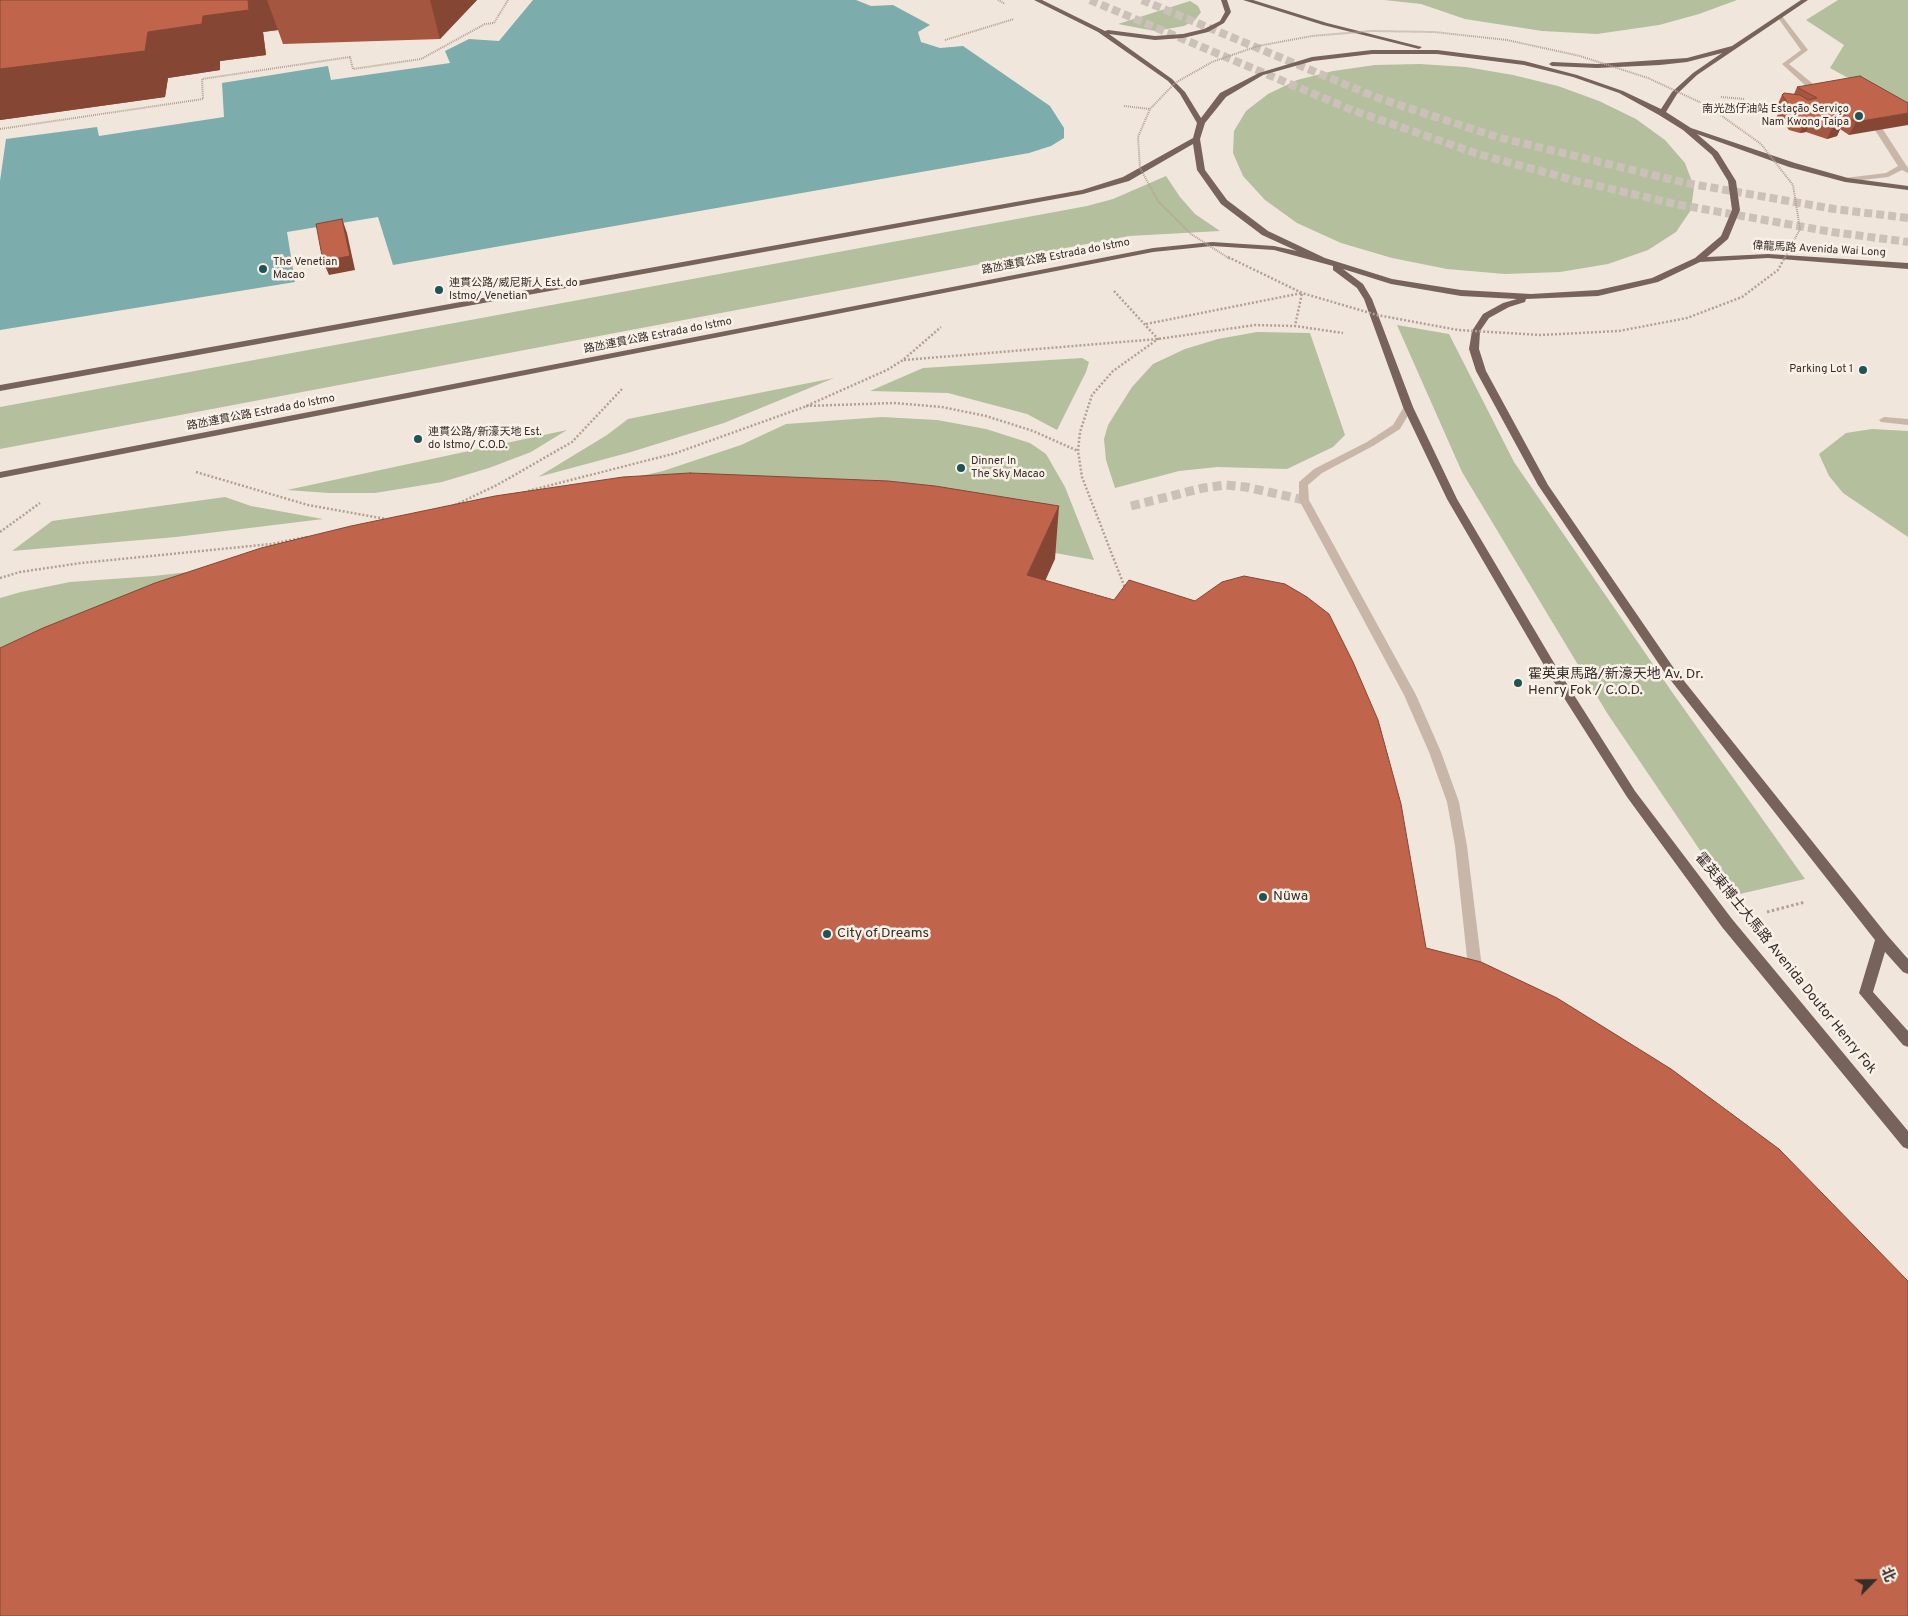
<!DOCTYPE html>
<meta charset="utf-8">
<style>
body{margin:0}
#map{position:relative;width:1908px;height:1616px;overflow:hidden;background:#f1e6dc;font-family:Overpass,"Noto Sans SC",sans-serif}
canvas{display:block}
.north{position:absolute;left:1848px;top:1556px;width:50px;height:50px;-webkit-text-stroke:4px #f9f1e8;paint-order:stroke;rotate:67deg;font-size:14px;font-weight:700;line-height:20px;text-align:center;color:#362c28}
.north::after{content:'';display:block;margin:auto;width:18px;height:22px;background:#362c28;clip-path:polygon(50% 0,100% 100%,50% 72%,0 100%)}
</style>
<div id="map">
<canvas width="1908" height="1616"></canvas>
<div class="north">北</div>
</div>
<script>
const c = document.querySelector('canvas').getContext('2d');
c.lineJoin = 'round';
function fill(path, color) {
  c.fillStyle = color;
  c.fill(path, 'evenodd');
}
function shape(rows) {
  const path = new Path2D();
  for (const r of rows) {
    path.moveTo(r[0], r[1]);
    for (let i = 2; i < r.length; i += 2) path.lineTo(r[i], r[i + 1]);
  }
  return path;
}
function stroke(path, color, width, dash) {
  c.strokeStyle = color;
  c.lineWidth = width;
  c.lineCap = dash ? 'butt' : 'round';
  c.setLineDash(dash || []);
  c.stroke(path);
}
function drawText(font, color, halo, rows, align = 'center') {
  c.font = font + ' Overpass,"Noto Sans SC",sans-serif';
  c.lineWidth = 5;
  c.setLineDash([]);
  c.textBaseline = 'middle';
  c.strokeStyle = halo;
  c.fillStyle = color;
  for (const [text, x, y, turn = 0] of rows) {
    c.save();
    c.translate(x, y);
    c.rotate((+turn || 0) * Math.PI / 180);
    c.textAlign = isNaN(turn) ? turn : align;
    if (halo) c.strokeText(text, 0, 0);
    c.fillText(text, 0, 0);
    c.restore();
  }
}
fill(shape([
 [1384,0,1737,0,1699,14,1659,25,1597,34,1542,31,1465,19,1421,4],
 [1838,0,1908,0,1908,111,1830,68,1844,45,1806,20],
 [1190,1,1198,6,1201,12,1195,20,1184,26,1155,31,1118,24],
 [1420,64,1466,67,1513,75,1558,86,1599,101,1636,119,1665,140,1685,163,1694,187,1691,210,1676,232,1648,250,1608,264,1560,272,1505,274,1447,269,1392,258,1341,243,1297,223,1265,200,1243,176,1233,153,1234,131,1246,111,1268,94,1297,80,1333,71,1375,65],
 [1166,176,1180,197,1195,214,1220,231,1129,236,0,449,0,407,1087,206,1113,199],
 [1397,325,1449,334,1514,462,1672,692,1805,879,1731,896,1607,713,1462,472],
 [1257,332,1310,333,1345,435,1333,447,1287,469,1217,467,1179,471,1115,488,1106,460,1104,439,1108,425,1132,387,1153,364,1185,349,1218,339],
 [1082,358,1089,362,1086,372,1057,430,1027,414,948,393,870,391,923,368],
 [834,378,724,423,631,452,538,477,607,435,628,419],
 [882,417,937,420,986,429,1030,443,1046,454,1065,487,1094,560,933,531,0,712,0,598,21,592,70,582,154,576,257,564,663,471,741,445,786,424],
 [1872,429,1908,431,1908,537,1843,493,1829,476,1819,454,1846,433],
 [567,430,531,452,489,468,442,482,375,493,329,493,287,490],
 [225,497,251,506,323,519,176,537,12,551,52,521]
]), '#b4bf9d');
fill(shape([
 [533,0,856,0,871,6,893,5,930,25,918,32,921,42,940,48,963,46,1050,106,1064,128,1064,138,1051,146,1029,153,393,265,378,217,287,232,295,282,0,330,0,181,6,139,97,127,99,136,224,117,222,83,328,66,331,80,450,63,445,51,469,39,499,41]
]), '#7cacac');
stroke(shape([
 [1131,506,1203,488,1226,485,1246,487,1304,500]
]), '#ccc1b8', 9, [9, 5]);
stroke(shape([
 [1090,0,1352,110,1478,154,1573,180,1675,204,1832,232,1908,242],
 [1142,0,1378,98,1497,137,1686,183,1834,209,1908,218]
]), '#ccc1b8', 8, [8, 4]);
stroke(shape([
 [998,0,1005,4],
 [945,40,1014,19],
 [1721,97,1745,99],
 [1124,106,1150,109],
 [0,129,203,99,202,79,350,57,353,69,421,59,485,24,494,23,508,0]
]), '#b4a093', 2, [1, 1]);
stroke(shape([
 [1114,291,1158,339,1113,371,1092,395,1080,432,1078,451,1082,477,1125,588],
 [1146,324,1302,293,1295,326],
 [904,360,1158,339,1255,325,1295,326,1343,333],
 [806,406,894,403,942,407,986,416,1033,431,1078,451],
 [196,472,308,505,386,519],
 [528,491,676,453,804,407,887,370,903,360,941,327],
 [455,505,497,485,572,442,622,389],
 [0,532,40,503],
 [0,578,20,572,81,563,271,544,307,537]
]), '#b4a093', 2.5, [2, 2]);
stroke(shape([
 [1767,912,1805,902]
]), '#b4a093', 3, [2.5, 2.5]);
fill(shape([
 [1778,16,1782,16,1808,50,1789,64,1824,93,1824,97,1818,97,1782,64,1801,50,1778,18,1778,16],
 [1876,128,1882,128,1908,168,1908,173,1902,170,1888,177,1845,182,1845,178,1886,173,1898,166,1875,130,1876,128],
 [1408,404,1413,407,1400,429,1373,446,1322,473,1308,485,1309,500,1416,695,1441,752,1459,802,1467,846,1483,976,1481,980,1476,982,1471,980,1469,976,1455,846,1447,802,1429,752,1404,695,1299,500,1299,482,1314,469,1367,442,1393,425,1405,405,1408,404],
 [1884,417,1908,419,1908,425,1881,422,1879,420,1884,417]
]), '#c8b6a9');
fill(shape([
 [1034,0,1042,0,1105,31,1108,30,1155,36,1183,34,1204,29,1220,21,1225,12,1221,0,1227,0,1231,12,1224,23,1208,32,1183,38,1155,40,1109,34,1172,79,1185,92,1201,118,1220,93,1259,73,1312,57,1372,50,1437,50,1524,61,1577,75,1623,91,1661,109,1672,92,1693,73,1722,53,1687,62,1660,65,1597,68,1552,66,1549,64,1552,62,1597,64,1687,58,1732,46,1801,0,1808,0,1697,75,1677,94,1666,112,1691,128,1795,163,1848,178,1908,186,1908,190,1845,182,1789,167,1697,134,1718,152,1736,181,1740,210,1728,239,1707,257,1768,254,1908,263,1908,269,1768,258,1700,262,1658,282,1598,296,1526,299,1525,302,1509,307,1489,318,1480,331,1479,349,1486,371,1548,485,1673,667,1887,935,1908,959,1908,974,1903,972,1885,952,1873,992,1908,1031,1908,1047,1903,1045,1859,993,1875,940,1665,673,1538,485,1476,371,1469,349,1472,331,1483,314,1503,303,1517,299,1461,296,1391,284,1343,269,1363,284,1372,299,1413,407,1457,499,1560,673,1635,791,1732,919,1908,1131,1908,1149,1903,1147,1722,927,1627,797,1552,679,1447,499,1403,407,1364,299,1357,288,1333,270,1333,266,1274,250,1212,246,1153,252,0,478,0,472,1153,248,1212,242,1274,246,1297,251,1262,235,1221,204,1197,170,1193,144,1129,181,1083,194,0,391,0,385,1082,190,1123,177,1193,138,1197,123,1180,94,1168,81,1098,32,1034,0],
 [1372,54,1437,54,1524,65,1573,77,1619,93,1659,115,1683,130,1712,155,1728,181,1732,210,1721,236,1695,258,1652,278,1598,290,1531,294,1461,290,1392,279,1325,258,1268,231,1227,200,1205,170,1200,139,1205,123,1226,97,1263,75,1313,61,1372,54],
 [1243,0,1253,0,1327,23,1422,47,1419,49,1323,25,1243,0]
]), '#77635a');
stroke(shape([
 [1230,259,1191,234,1158,201,1140,168,1138,137,1150,109,1175,83,1212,62,1258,46,1312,36,1371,31,1434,32,1507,40,1580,56,1648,78,1708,106,1761,144,1793,185,1800,229,1784,259]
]), '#b4a093', 2, [1, 1]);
stroke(shape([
 [1228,257,1302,293,1377,315,1458,330,1540,335,1619,331,1687,318,1742,297,1778,270,1785,257]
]), '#b4a093', 2.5, [2, 2]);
fill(shape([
 [0,0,477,0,440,39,283,44,278,30,263,32,266,55,220,61,220,70,168,78,165,97,0,120],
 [1797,87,1908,103,1849,135,1840,129,1837,136,1827,139,1806,132,1800,133,1789,130,1785,125,1778,122,1776,118,1779,112,1776,108,1782,95,1794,94]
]), '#a55640');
fill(shape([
 [248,0,267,0,278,30,263,32,266,55,220,61,220,70,168,78,165,97,0,120,0,69,203,16],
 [430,0,477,0,440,39],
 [1908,113,1908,125,1849,135,1856,122],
 [1812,118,1806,132,1800,133,1806,120],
 [1843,123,1837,136,1827,139,1833,126],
 [342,219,347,233,355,270,329,275,323,261],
 [1059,506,1055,559,1024,628,1027,575]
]), '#864634');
const building = shape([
 [0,0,248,0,249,10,203,16,202,24,148,32,145,51,0,69,0,0],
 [1860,76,1908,103,1908,113,1856,122,1843,114,1836,115,1843,123,1833,126,1812,118,1806,120,1795,117,1791,112,1784,109,1782,105,1787,102,1782,95,1784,93,1800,95,1808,100,1817,98,1797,87,1860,76],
 [342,219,350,256,323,261,316,224,342,219],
 [690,473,888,481,935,486,1059,506,1027,575,1114,600,1129,580,1195,601,1222,582,1244,576,1285,584,1307,597,1329,614,1353,662,1378,720,1401,804,1426,948,1481,962,1557,998,1671,1069,1779,1149,1908,1281,1908,1616,0,1616,0,648,43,628,155,583,261,548,351,526,495,496,623,477,690,473]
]);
fill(building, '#c0644b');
stroke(building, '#864634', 1);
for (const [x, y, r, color] of [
 [1859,116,5,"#205355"],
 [263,269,5,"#205355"],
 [439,290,5,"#205355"],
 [1863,370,5,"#205355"],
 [418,439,5,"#205355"],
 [961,468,5,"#205355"],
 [1518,683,5,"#205355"],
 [1263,897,5,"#205355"],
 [827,934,5,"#205355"]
]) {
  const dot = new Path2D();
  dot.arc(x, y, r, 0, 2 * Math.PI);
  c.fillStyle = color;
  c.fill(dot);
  stroke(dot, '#f9f1e8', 2);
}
drawText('11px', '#362c28', '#f9f1e8', [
 ["南光氹仔油站 Estação Serviço",1849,110,"right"],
 ["Nam Kwong Taipa",1849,123,"right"],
 ["The Venetian",273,263],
 ["Macao",273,276],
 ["連貫公路/威尼斯人 Est. do",449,284],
 ["Istmo/ Venetian",449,297],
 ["Parking Lot 1",1853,370,"right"],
 ["連貫公路/新濠天地 Est.",428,433],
 ["do Istmo/ C.O.D.",428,446],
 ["Dinner In",971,462],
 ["The Sky Macao",971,475]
], 'left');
drawText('11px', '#362c28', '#f9f1e8', [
 ["偉龍馬路 Avenida Wai Long",1819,250,3],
 ["路氹連貫公路 Estrada do Istmo",1056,257,-11],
 ["路氹連貫公路 Estrada do Istmo",658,336,-11],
 ["路氹連貫公路 Estrada do Istmo",261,413,-11]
]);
drawText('14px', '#362c28', '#f9f1e8', [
 ["霍英東馬路/新濠天地 Av. Dr.",1528,675],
 ["Henry Fok / C.O.D.",1528,691],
 ["Nüwa",1273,897],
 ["City of Dreams",837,934]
], 'left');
drawText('14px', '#362c28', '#f9f1e8', [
 ["霍英東博士大馬路 Avenida Doutor Henry Fok",1785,964,51]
]);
</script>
